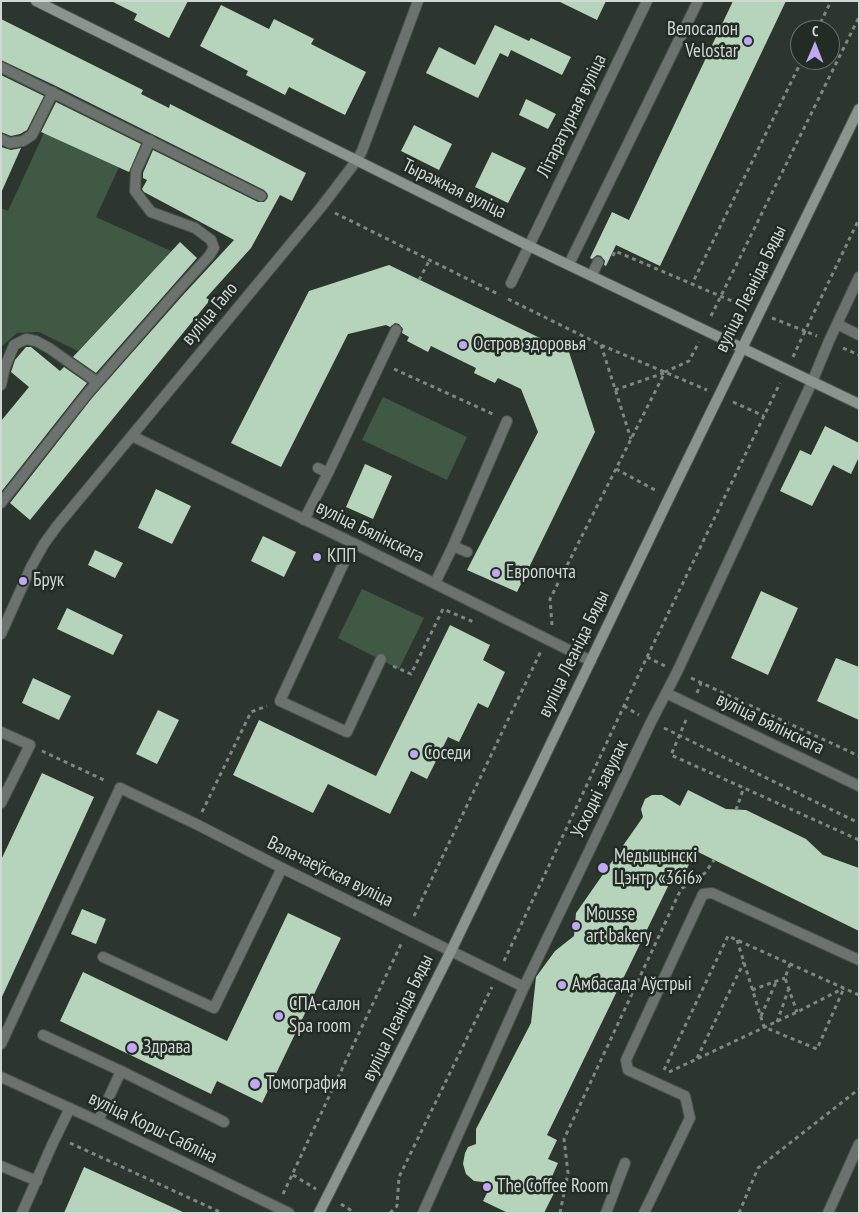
<!DOCTYPE html>
<meta charset="utf-8">
<style>
body{margin:0}
#map{position:relative;width:860px;height:1214px;overflow:hidden;background:#2c362e;font-family:"PT Sans Narrow",sans-serif}
canvas{display:block}
.frame{position:absolute;inset:0;border:2px solid #d1d8d3;pointer-events:none}
.north{position:absolute;left:790px;top:20px;width:50px;height:50px;box-sizing:border-box;background:#222c24;border:1px solid #68716a;border-radius:50%;rotate:1deg;font-size:14px;font-weight:700;line-height:20px;text-align:center;color:#d1d8d3}
.north::after{content:'';display:block;margin:auto;width:18px;height:22px;background:#c3a7f2;clip-path:polygon(50% 0,100% 100%,50% 72%,0 100%)}
</style>
<div id="map">
<canvas width="860" height="1214"></canvas>
<div class="frame"></div>
<div class="north">С</div>
</div>
<script>
const c = document.querySelector('canvas').getContext('2d');
c.lineJoin = 'round';
function fill(path, color) {
  c.fillStyle = color;
  c.fill(path, 'evenodd');
}
function shape(rows) {
  const path = new Path2D();
  for (const r of rows) {
    path.moveTo(r[0], r[1]);
    for (let i = 2; i < r.length; i += 2) path.lineTo(r[i], r[i + 1]);
  }
  return path;
}
function stroke(path, color, width, dash) {
  c.strokeStyle = color;
  c.lineWidth = width;
  c.lineCap = dash ? 'butt' : 'round';
  c.setLineDash(dash || []);
  c.stroke(path);
}
function drawText(font, color, halo, rows, align = 'center') {
  c.font = font + ' "PT Sans Narrow",sans-serif';
  c.lineWidth = 5;
  c.setLineDash([]);
  c.textBaseline = 'middle';
  c.strokeStyle = halo;
  c.fillStyle = color;
  for (const [text, x, y, turn = 0] of rows) {
    c.save();
    c.translate(x, y);
    c.rotate((+turn || 0) * Math.PI / 180);
    c.textAlign = isNaN(turn) ? turn : align;
    if (halo) c.strokeText(text, 0, 0);
    c.fillText(text, 0, 0);
    c.restore();
  }
}
fill(shape([
 [44,133,119,167,96,217,171,251,78,351,39,332,17,333,1,347,1,208,8,211],
 [383,397,467,437,447,480,362,440],
 [362,589,424,618,399,669,338,638]
]), '#3f5945');
fill(shape([
 [111,1,188,1,169,38,134,20,137,14],
 [558,1,606,1,597,20],
 [733,1,786,1,660,266,616,245,606,266,604,265,605,261,601,256,597,255,592,259,590,258,612,212,629,220],
 [221,5,269,29,274,19,314,39,311,44,366,72,345,115,289,87,285,95,246,75,248,71,200,46],
 [1,19,143,90,141,94,169,108,170,104,306,173,292,201,280,195,251,248,206,298,210,300,30,520,10,503,92,398,183,295,234,240,144,192,142,189,147,180,143,178,143,173,153,150,258,202,264,202,267,199,268,196,267,193,264,190,56,86,1,60],
 [495,25,529,41,531,38,571,57,562,75,511,50,508,57,500,53,478,98,426,73,439,47,475,65],
 [1,75,44,96,27,130,20,134,11,136,1,132],
 [526,99,556,114,548,129,519,115],
 [56,102,141,144,129,172,41,132],
 [414,125,452,144,439,170,401,151],
 [1,147,11,150,21,148,1,193],
 [492,152,526,168,508,203,475,187],
 [180,242,197,258,96,373,73,357],
 [389,265,569,352,595,432,517,592,467,570,538,432,521,389,498,378,495,383,474,373,476,368,431,346,428,352,407,341,409,337,402,333,403,329,399,324,395,323,390,327,386,325,348,334,281,467,231,443,309,291],
 [26,347,31,347,60,371,64,367,87,383,1,492,1,421,29,387,11,372,15,360],
 [825,426,859,443,859,457,851,474,833,465,812,506,780,491,800,450,811,455],
 [365,464,392,476,373,519,346,507],
 [156,489,191,506,172,544,138,528],
 [263,536,296,552,284,577,251,561],
 [95,550,123,563,115,578,88,565],
 [761,591,798,608,768,675,731,658],
 [67,608,123,635,113,655,57,629],
 [450,625,490,645,483,660,505,672,488,708,478,703,459,742,448,737,427,779,411,771,390,814,328,784,313,813,233,775,259,720,376,776],
 [836,658,859,667,859,720,817,701],
 [33,678,71,696,59,720,22,703],
 [158,710,179,720,157,764,136,754],
 [42,773,94,797,1,999,1,860],
 [688,790,726,809,746,810,806,839,823,855,859,868,859,931,696,851,684,874,676,870,547,1135,557,1140,548,1159,558,1163,550,1181,558,1185,544,1213,508,1213,483,1201,492,1183,474,1181,466,1174,463,1164,465,1153,468,1147,476,1144,476,1129,531,1023,536,977,555,951,574,936,576,913,643,817,641,809,645,799,652,795,662,795,680,806],
 [82,909,106,919,96,944,71,934],
 [288,913,341,938,262,1103,217,1081,211,1094,60,1021,83,972,227,1041],
 [84,1167,185,1213,64,1213]
]), '#b5d4bb');
const lane = shape([
 [1,67,261,196],
 [1,139,10,143,23,141,32,135,53,92],
 [569,264,698,1],
 [592,275,598,262],
 [511,283,529,246],
 [837,324,859,335],
 [812,382,829,341,859,277],
 [1,385,5,367,14,345,26,339,36,341,49,348,97,382],
 [318,468,328,473],
 [1,503,87,394,178,290,209,256,214,248,211,240,195,228,151,212,135,191,136,171,150,140],
 [304,520,328,473,396,330],
 [353,543,280,701,347,732,381,659],
 [453,546,467,552],
 [435,583,453,546,507,421],
 [1,732,30,745,1,803],
 [103,957,214,1008,282,868],
 [43,1035,121,1071,224,1122],
 [1,1044,120,788],
 [98,1121,121,1071],
 [1,1166,37,1181],
 [22,1213,52,1145,70,1108],
 [606,1213,625,1163],
 [644,1213,690,1118,685,1096,628,1070,626,1060,703,894,712,893,859,960],
 [828,1213,859,1144]
]);
const street = shape([
 [529,246,647,1],
 [132,436,353,543,591,661],
 [1,634,31,567,44,544,57,526,322,206,357,160,362,151,418,1],
 [666,693,859,786],
 [120,788,196,824,282,868,524,987],
 [1,1077,98,1121,289,1213],
 [423,1213,524,987,651,722,677,672,812,382]
]);
const secondary = shape([
 [36,1,529,246,859,404],
 [319,1213,451,951,669,498,859,109]
]);
stroke(lane, '#4a534c', 12);
stroke(street, '#4a534c', 12);
stroke(secondary, '#4a534c', 12);
stroke(shape([
 [817,30,831,1],
 [335,213,500,295],
 [613,256,615,251,692,284],
 [419,280,429,261],
 [508,299,601,345,707,390],
 [746,307,692,284,802,60],
 [711,316,859,17],
 [772,318,805,331,859,219],
 [601,345,631,439],
 [843,348,859,355],
 [793,357,805,331,817,336],
 [394,369,495,415],
 [615,390,664,373],
 [733,402,764,416],
 [616,469,655,490],
 [552,625,550,599,665,372,689,361,699,342],
 [647,657,665,666],
 [393,666,411,674,443,609,476,623],
 [691,678,859,756],
 [697,693,701,683],
 [624,706,639,715],
 [686,720,671,755,859,840],
 [664,728,859,823],
 [42,751,106,781],
 [736,810,744,787],
 [202,812,251,712,267,706],
 [696,879,705,873,714,860],
 [414,916,541,651],
 [737,940,764,1027,817,1049,844,988],
 [504,961,647,657,780,383],
 [790,964,785,978,797,1012],
 [752,990,785,978],
 [761,1016,777,980],
 [777,1022,789,988],
 [697,1058,744,962],
 [664,1070,728,936,859,995],
 [669,1072,797,1012,844,988],
 [70,1143,222,1213],
 [293,1175,316,1189],
 [283,1194,402,942],
 [341,1204,355,1213],
 [390,1213,397,1206,399,1177,492,987],
 [560,1213,568,1173,564,1139,681,889,691,882],
 [739,1213,758,1168,859,1089]
]), '#7f8781', 3, [4, 4]);
stroke(lane, '#6c726d', 10);
stroke(street, '#6c726d', 10);
stroke(secondary, '#8c948e', 10);
for (const [x, y, r, color] of [
 [748,41,5,"#c3a7f2"],
 [463,345,5,"#c3a7f2"],
 [317,557,5,"#c3a7f2"],
 [496,573,5,"#c3a7f2"],
 [23,581,5,"#c3a7f2"],
 [414,754,5,"#c3a7f2"],
 [603,868,6,"#c3a7f2"],
 [576,926,5,"#c3a7f2"],
 [562,985,5,"#c3a7f2"],
 [279,1016,5,"#c3a7f2"],
 [132,1048,6,"#c3a7f2"],
 [255,1084,6,"#c3a7f2"],
 [487,1187,5,"#c3a7f2"]
]) {
  const dot = new Path2D();
  dot.arc(x, y, r, 0, 2 * Math.PI);
  c.fillStyle = color;
  c.fill(dot);
  stroke(dot, '#222c24', 2);
}
drawText('19px', '#d1d8d3', '#222c24', [
 ["Велосалон",738,30,"right"],
 ["Velostar",738,52,"right"],
 ["Остров здоровья",473,345],
 ["КПП",327,557],
 ["Европочта",506,573],
 ["Брук",33,581],
 ["Соседи",424,754],
 ["Медыцынскі",614,857],
 ["Цэнтр «36і6»",614,879],
 ["Mousse",586,915],
 ["art bakery",586,937],
 ["Амбасада Аўстрыі",572,985],
 ["СПА-салон",289,1005],
 ["Spa room",289,1027],
 ["Здрава",143,1048],
 ["Томография",266,1084],
 ["The Coffee Room",497,1187]
], 'left');
drawText('19px', '#d1d8d3', '#222c24', [
 ["Літаратурная вуліца",572,116,-64],
 ["Тыражная вуліца",454,189,26],
 ["вуліца Леаніда Бяды",751,289,-64],
 ["вуліца Гало",210,314,-50],
 ["вуліца Бялінскага",370,532,26],
 ["вуліца Леаніда Бяды",574,654,-64],
 ["вуліца Бялінскага",770,724,26],
 ["Усходні завулак",600,789,-64],
 ["Валачаеўская вуліца",330,872,26],
 ["вуліца Леаніда Бяды",398,1018,-64],
 ["вуліца Корш-Сабліна",153,1128,26]
]);
</script>
